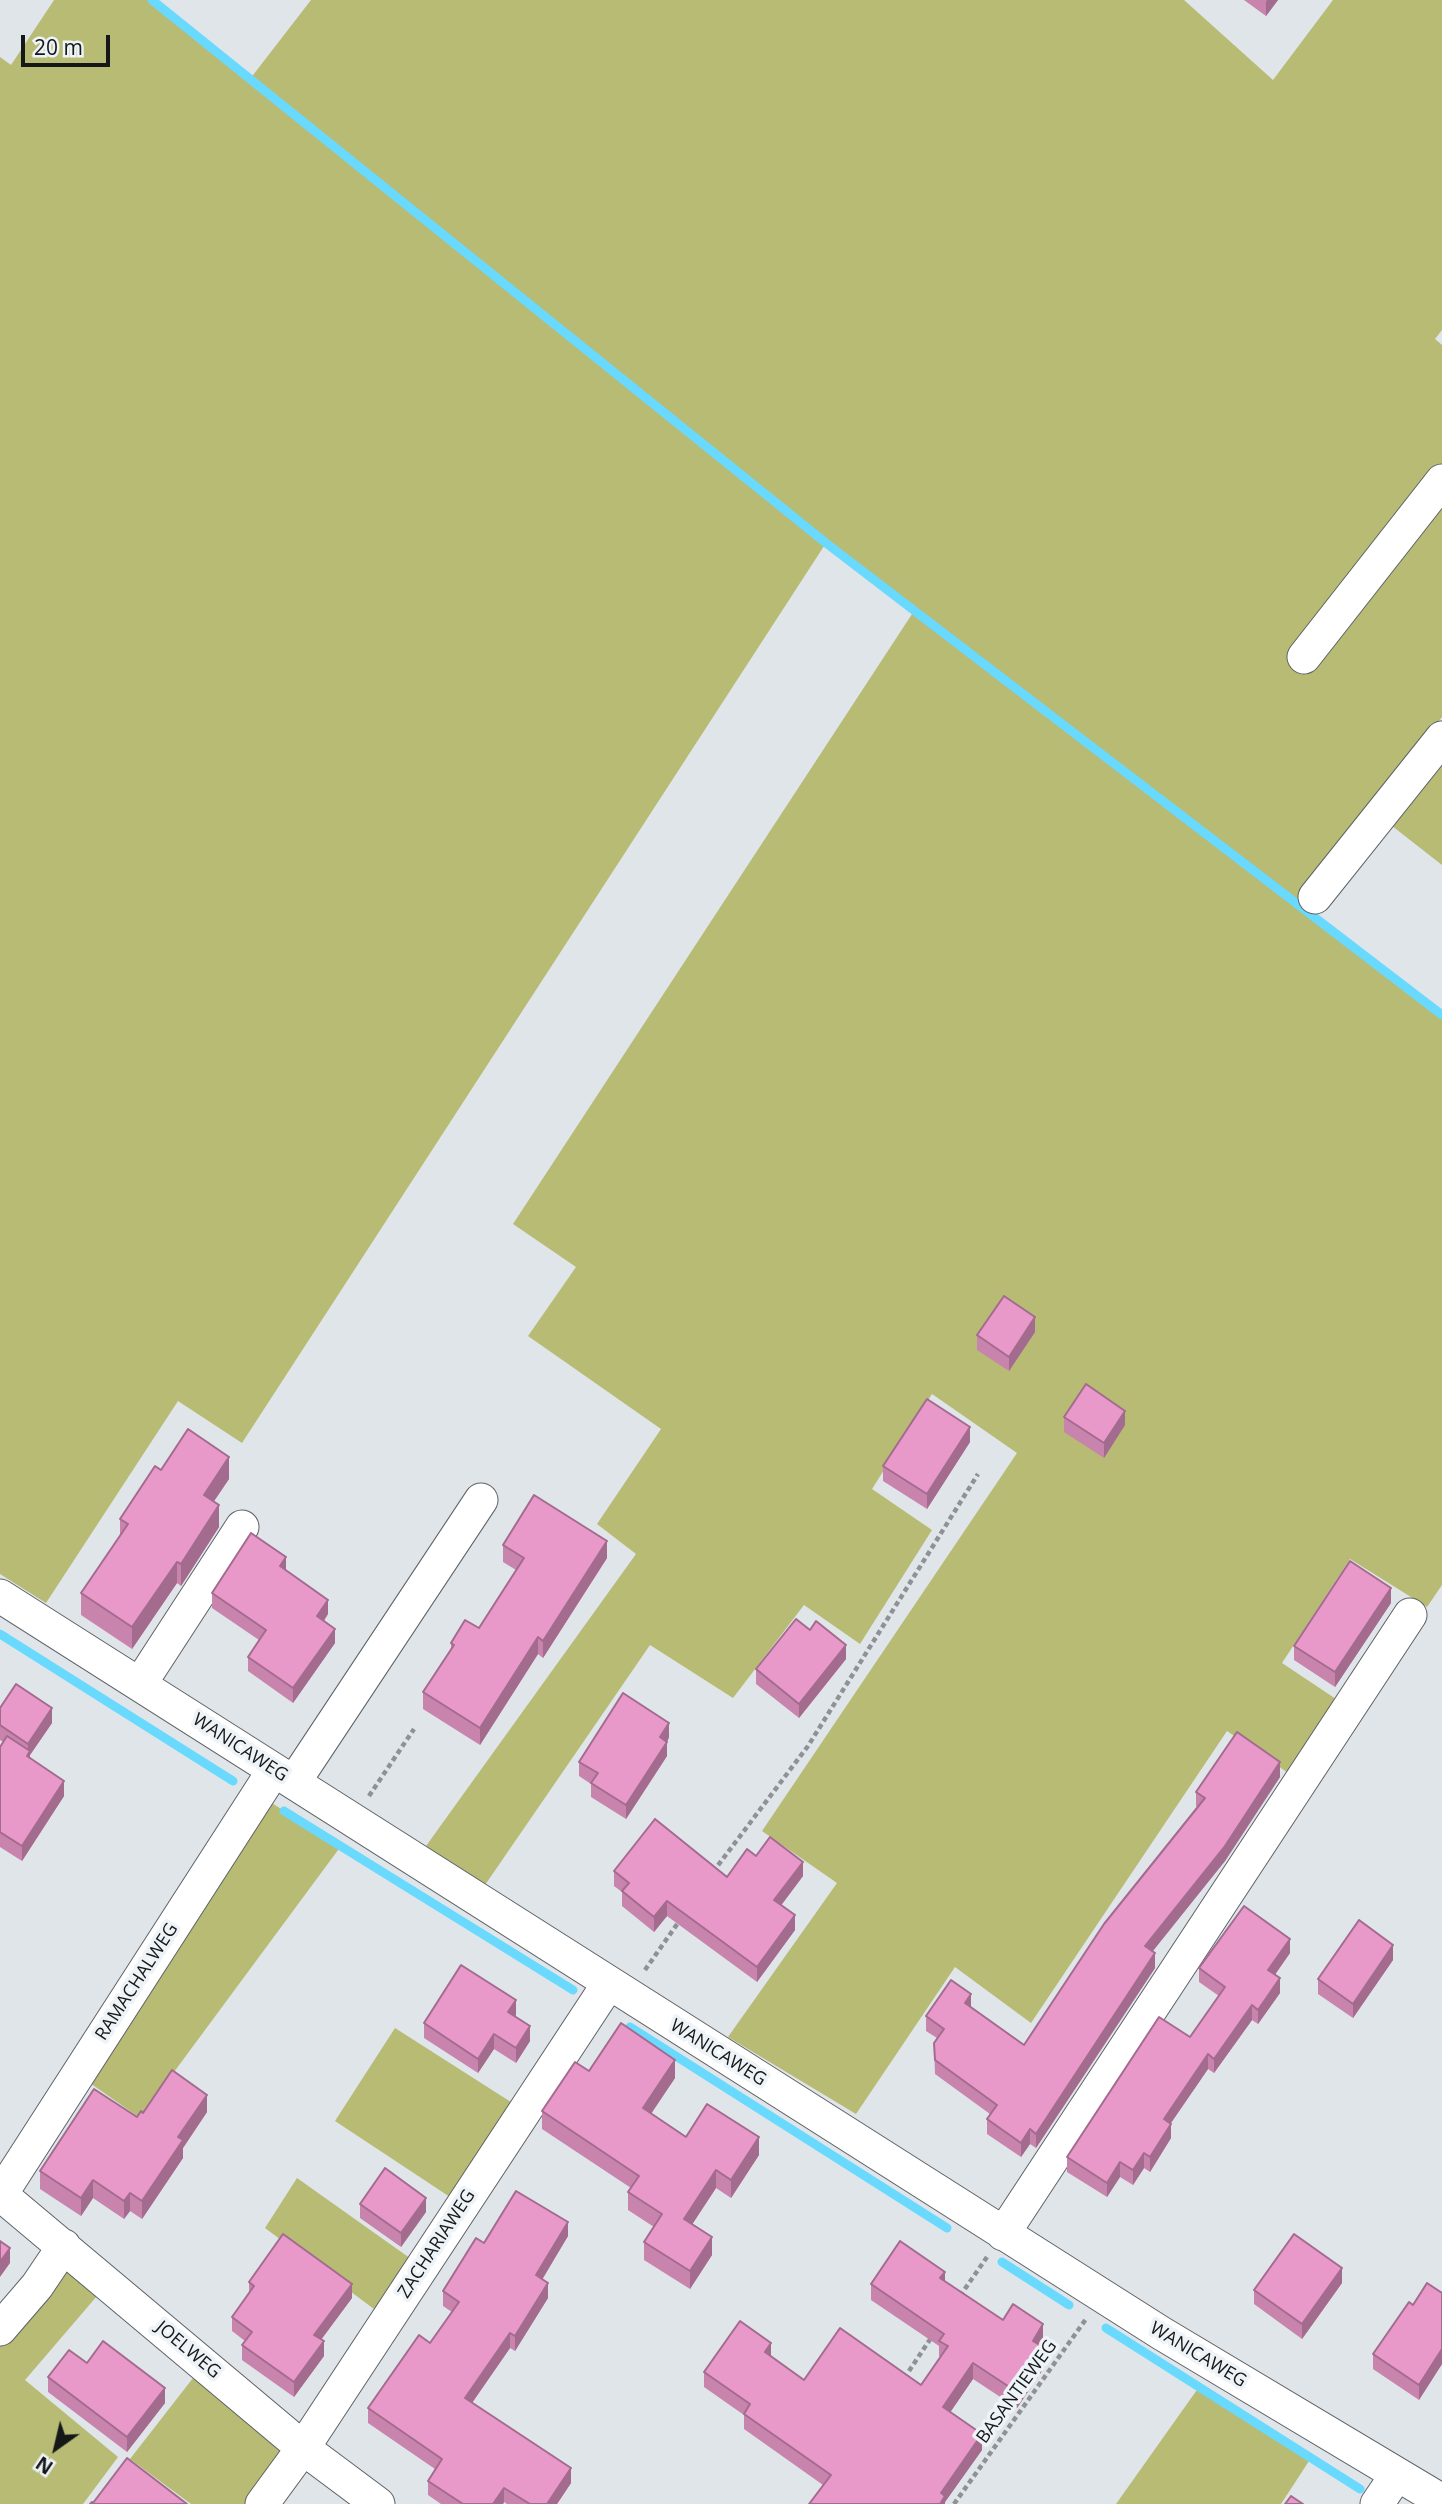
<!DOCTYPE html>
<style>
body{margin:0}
#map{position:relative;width:1442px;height:2504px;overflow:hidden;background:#e0e5ea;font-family:"Open Sans",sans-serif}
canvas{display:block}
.north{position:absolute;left:21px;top:2413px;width:70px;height:70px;-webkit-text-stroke:5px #edf3f7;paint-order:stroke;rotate:214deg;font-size:19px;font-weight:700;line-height:28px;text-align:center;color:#161719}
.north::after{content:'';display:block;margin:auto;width:24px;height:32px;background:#161719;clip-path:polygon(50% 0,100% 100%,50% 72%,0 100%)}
.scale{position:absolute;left:21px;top:35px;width:89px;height:32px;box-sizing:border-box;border:4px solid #161719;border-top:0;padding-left:9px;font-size:21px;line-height:24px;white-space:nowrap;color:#161719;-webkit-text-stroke:5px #edf3f7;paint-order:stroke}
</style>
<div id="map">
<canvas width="1442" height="2504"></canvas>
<div class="north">N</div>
<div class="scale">20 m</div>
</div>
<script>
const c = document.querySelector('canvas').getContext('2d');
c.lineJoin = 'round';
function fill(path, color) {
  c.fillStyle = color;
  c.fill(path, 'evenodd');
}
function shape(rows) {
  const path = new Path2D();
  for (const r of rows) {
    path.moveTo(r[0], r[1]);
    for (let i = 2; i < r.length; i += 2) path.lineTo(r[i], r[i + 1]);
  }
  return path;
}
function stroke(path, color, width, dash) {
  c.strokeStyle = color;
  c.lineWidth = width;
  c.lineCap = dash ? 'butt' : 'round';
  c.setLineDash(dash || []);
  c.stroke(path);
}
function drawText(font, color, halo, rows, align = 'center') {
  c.font = font + ' "Open Sans",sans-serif';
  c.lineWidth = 7;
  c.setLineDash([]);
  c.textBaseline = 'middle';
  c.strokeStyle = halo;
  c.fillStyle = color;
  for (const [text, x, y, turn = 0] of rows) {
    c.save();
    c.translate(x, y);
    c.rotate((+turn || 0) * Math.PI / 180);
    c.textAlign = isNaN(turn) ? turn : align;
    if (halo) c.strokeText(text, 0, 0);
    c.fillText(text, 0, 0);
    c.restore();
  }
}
fill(shape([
 [54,0,152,0,250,79,311,0,1184,0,1273,80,1333,0,1442,0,1442,330,1435,339,1442,345,1442,465,1290,659,1305,674,1442,502,1442,717,1297,902,1442,1015,1442,1585,1427,1607,1350,1559,1282,1663,1342,1703,1294,1777,1227,1731,1031,2023,955,1967,856,2114,728,2037,837,1883,762,1831,1017,1453,932,1394,872,1489,932,1530,860,1644,804,1605,733,1698,650,1645,485,1885,426,1846,636,1554,597,1524,661,1429,528,1336,576,1267,513,1224,914,611,826,543,242,1443,178,1401,46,1603,0,1574,0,57,11,65],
 [1442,751,1442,865,1387,822],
 [270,1802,341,1846,140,2118,87,2081],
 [395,2028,514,2104,453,2199,335,2121],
 [297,2178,414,2261,378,2312,265,2228],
 [61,2262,103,2289,25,2380,118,2457,83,2504,0,2504,0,2338],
 [200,2369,277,2430,283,2457,251,2504,191,2504,130,2459],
 [1199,2387,1311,2458,1281,2504,1116,2504]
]), '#b7bb74');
stroke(shape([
 [152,0,826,543,1442,1015],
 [0,1634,233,1781],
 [284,1811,573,1990],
 [630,2027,947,2228],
 [1002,2262,1069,2305],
 [1106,2328,1360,2489]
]), '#6ad9fe', 9);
const minor = shape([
 [1304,657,1442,481],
 [1315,897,1442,738],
 [0,1596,1161,2333,1442,2501],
 [140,1684,242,1527],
 [294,1782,481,1500],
 [0,2194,303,2448,378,2504],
 [1,2194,274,1770],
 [1003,2234,1410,1615],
 [0,2329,37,2286,64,2246],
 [262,2504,303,2448,609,1983],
 [1377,2504,1396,2476]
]);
stroke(minor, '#5d6265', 35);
stroke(shape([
 [369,1796,414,1729],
 [713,1872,808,1746,978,1474],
 [645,1970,680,1920],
 [960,2296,987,2257],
 [909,2371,933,2335],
 [954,2504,1086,2319]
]), '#8e9195', 4.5, [5, 3.5]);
stroke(minor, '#fff', 33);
fill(shape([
 [1244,0,1278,0,1266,16],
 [1035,1332,1009,1371,977,1350,977,1335],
 [1064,1417,1125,1425,1104,1458,1064,1432],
 [970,1442,927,1509,883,1481,883,1466],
 [161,1470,229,1479,214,1501,219,1527,181,1586,177,1583,132,1649,81,1615,81,1593,120,1537,120,1519],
 [503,1545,607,1558,543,1658,538,1654,480,1745,423,1709,423,1692,451,1650,451,1643,479,1628,516,1570,503,1562],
 [286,1570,328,1614,324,1621,335,1643,293,1703,248,1671,248,1657,259,1640,212,1608,212,1593],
 [1391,1603,1335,1687,1294,1660,1294,1646],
 [846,1659,799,1718,756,1684,756,1669],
 [0,1708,52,1723,30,1755,30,1758,64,1796,22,1861,0,1847,0,1747,3,1742,0,1740],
 [669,1737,667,1742,667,1756,626,1819,591,1797,591,1784,579,1776,579,1762],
 [1280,1777,1225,1861,1152,1951,1155,1968,1036,2148,1030,2144,1021,2157,987,2134,987,2119,990,2114,935,2074,934,2043,937,2038,926,2031,926,2016,971,2007,1024,2045,1198,1808,1196,1806,1196,1792],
 [756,1856,803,1876,781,1905,795,1930,757,1982,667,1916,654,1932,622,1906,622,1892,614,1886,614,1871,727,1877],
 [1290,1953,1275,1975,1280,1993,1258,2024,1252,2020,1214,2073,1208,2069,1171,2123,1171,2138,1150,2172,1144,2168,1133,2185,1120,2177,1107,2197,1067,2172,1067,2157,1190,2037,1219,1996,1199,1982,1199,1968],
 [1393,1960,1353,2018,1318,1994,1318,1979],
 [516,2015,515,2016,530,2041,516,2063,494,2049,478,2073,424,2038,424,2023],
 [589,2071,675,2078,651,2113,686,2137,759,2155,731,2198,716,2188,692,2224,712,2255,690,2289,644,2260,644,2242,654,2227,628,2210,628,2192,631,2188,542,2129,542,2111],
 [207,2112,183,2148,183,2158,142,2219,130,2211,124,2219,93,2198,81,2216,40,2189,40,2171,143,2113],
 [360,2204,426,2212,401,2247,360,2218],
 [568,2236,542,2279,548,2298,515,2351,510,2348,472,2403,571,2483,557,2504,507,2504,504,2502,503,2504,441,2504,428,2495,428,2481,435,2469,368,2423,368,2408,430,2343,452,2312,443,2306,443,2291,484,2243],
 [249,2282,352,2298,321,2340,324,2356,294,2397,242,2360,242,2345,245,2341,232,2331,232,2317,249,2294],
 [945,2282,1003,2320,1043,2339,1040,2345,1046,2365,1017,2408,973,2379,950,2412,982,2450,945,2502,945,2504,823,2485,744,2429,744,2415,704,2387,704,2372,771,2357,804,2380,921,2385,940,2357,939,2356,939,2346,871,2300,871,2284],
 [1342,2283,1302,2339,1254,2304,1254,2290],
 [1442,2293,1442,2364,1419,2400,1373,2369,1373,2354,1413,2305],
 [87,2363,165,2403,127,2452,48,2392,48,2377]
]), '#c884ad');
fill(shape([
 [1267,0,1278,0,1266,16,1266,2],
 [1035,1317,1035,1332,1009,1371,1009,1357],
 [1125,1411,1125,1425,1104,1458,1104,1443],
 [970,1427,970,1442,927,1509,927,1494],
 [229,1457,229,1479,204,1516,204,1495],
 [219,1505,219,1527,181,1586,181,1564],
 [607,1541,607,1558,543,1658,543,1641],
 [286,1557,286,1572,280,1566],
 [177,1562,177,1583,132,1649,132,1627],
 [1391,1588,1391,1603,1335,1687,1335,1672],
 [328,1600,328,1614,317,1630,317,1616],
 [335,1629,335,1643,293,1703,293,1688],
 [538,1637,538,1654,480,1745,480,1728],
 [846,1645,846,1659,799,1718,799,1704],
 [52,1708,52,1723,30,1755,30,1766,27,1771,28,1744],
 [669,1723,669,1737,667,1742,667,1756,626,1819,626,1805,660,1737],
 [1280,1762,1280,1777,1225,1861,1145,1961,1145,1946],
 [64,1781,64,1796,22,1861,22,1846],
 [803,1862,803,1876,774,1915,774,1900],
 [667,1901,667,1916,654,1932,654,1917],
 [795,1915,795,1930,757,1982,757,1967],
 [1290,1939,1290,1953,1268,1984,1268,1970],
 [1393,1945,1393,1960,1353,2018,1353,2004],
 [1155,1953,1155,1968,1036,2148,1036,2134],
 [1280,1978,1280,1993,1258,2024,1258,2010],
 [971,1994,971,2009,965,2003],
 [516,2000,516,2015,508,2027,508,2012],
 [1252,2005,1252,2020,1214,2073,1214,2059],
 [530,2026,530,2041,516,2063,516,2048],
 [494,2034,494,2049,478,2073,478,2059],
 [1208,2054,1208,2069,1164,2133,1164,2119],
 [675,2060,675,2078,643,2126,643,2108],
 [207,2095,207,2112,183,2148,183,2158,142,2219,142,2201,178,2137],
 [1171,2124,1171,2138,1150,2172,1150,2157],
 [1030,2129,1030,2144,1021,2157,1021,2143],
 [759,2137,759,2155,731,2198,731,2180],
 [1144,2153,1144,2168,1133,2185,1133,2170],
 [1120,2162,1120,2177,1107,2197,1107,2183],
 [716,2170,716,2188,684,2237,684,2219],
 [93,2180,93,2198,81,2216,81,2198],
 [130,2193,130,2211,124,2219,124,2201],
 [426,2198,426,2212,401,2247,401,2233],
 [568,2222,568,2236,536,2290,536,2275],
 [712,2237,712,2255,690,2289,690,2271],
 [10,2248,10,2263,0,2277,0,2262],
 [1342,2268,1342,2283,1302,2339,1302,2324],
 [945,2272,945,2287,940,2278],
 [548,2283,548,2298,515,2351,515,2336],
 [352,2284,352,2298,314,2349,314,2335],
 [1043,2324,1043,2339,1033,2356,1033,2341],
 [510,2333,510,2348,465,2413,465,2398],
 [324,2341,324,2356,294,2397,294,2382],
 [771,2343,771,2359,765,2352],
 [1046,2349,1046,2365,1017,2408,1017,2392],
 [1442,2349,1442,2364,1419,2400,1419,2385],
 [973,2363,973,2379,943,2423,943,2407],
 [165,2388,165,2403,127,2452,127,2437],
 [982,2434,982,2450,945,2502,945,2504,940,2504,941,2493],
 [571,2468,571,2483,557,2504,547,2504],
 [504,2488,504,2502,503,2504,493,2504]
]), '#a36b8d');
const building = shape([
 [1004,1296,1035,1317,1009,1357,977,1335,1004,1296],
 [1086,1384,1125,1411,1104,1443,1064,1417,1086,1384],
 [927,1399,970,1427,927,1494,883,1466,927,1399],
 [188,1429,229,1457,204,1495,219,1505,181,1564,177,1562,132,1627,81,1593,128,1524,120,1519,155,1466,161,1470,188,1429],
 [534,1495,607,1541,543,1641,538,1637,480,1728,423,1692,454,1645,451,1643,465,1620,479,1628,524,1558,503,1545,534,1495],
 [251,1533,286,1557,280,1566,328,1600,317,1616,335,1629,293,1688,248,1657,266,1630,212,1593,251,1533],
 [1350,1561,1391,1588,1335,1672,1294,1646,1350,1561],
 [796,1619,810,1630,816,1621,846,1645,799,1704,756,1669,796,1619],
 [16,1684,52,1708,28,1744,0,1725,0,1708,16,1684],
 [623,1693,669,1723,660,1737,667,1742,626,1805,591,1783,598,1773,579,1762,623,1693],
 [1237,1732,1280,1762,1225,1846,1145,1946,1155,1953,1036,2134,1030,2129,1021,2143,987,2119,997,2105,935,2060,934,2043,944,2029,926,2016,951,1980,971,1994,965,2003,1024,2045,1104,1924,1205,1798,1196,1792,1237,1732],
 [7,1736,30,1751,27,1756,64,1781,22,1846,0,1832,0,1747,7,1736],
 [655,1819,727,1877,747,1849,756,1856,770,1837,803,1862,774,1900,795,1915,757,1967,667,1901,654,1917,622,1891,629,1883,614,1871,655,1819],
 [1244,1906,1290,1939,1268,1970,1280,1978,1258,2010,1252,2005,1214,2059,1208,2054,1164,2119,1171,2124,1150,2157,1144,2153,1133,2170,1120,2162,1107,2183,1067,2157,1159,2017,1190,2037,1225,1987,1199,1968,1244,1906],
 [1359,1920,1393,1945,1353,2004,1318,1979,1359,1920],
 [461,1965,516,2000,508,2012,530,2026,516,2048,494,2034,478,2059,424,2023,461,1965],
 [621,2023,675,2060,643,2108,686,2137,707,2104,759,2137,731,2180,716,2170,684,2219,712,2237,690,2271,644,2242,662,2214,628,2192,639,2176,542,2111,575,2062,589,2071,621,2023],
 [172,2070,207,2095,178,2137,183,2140,142,2201,130,2193,124,2201,93,2180,81,2198,40,2171,94,2089,137,2117,141,2111,143,2113,172,2070],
 [385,2168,426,2198,401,2233,360,2204,385,2168],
 [516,2191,568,2222,536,2275,548,2283,515,2336,510,2333,465,2398,571,2468,547,2504,530,2504,504,2488,493,2504,463,2504,428,2481,442,2459,368,2408,419,2335,430,2343,459,2302,443,2291,476,2238,484,2243,516,2191],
 [283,2234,352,2284,314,2335,324,2341,294,2382,242,2345,252,2332,232,2317,254,2286,249,2282,283,2234],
 [1294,2234,1342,2268,1302,2324,1254,2290,1294,2234],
 [0,2241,10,2248,0,2262,0,2241],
 [900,2241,945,2272,940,2278,1003,2320,1013,2304,1043,2324,1033,2341,1046,2349,1017,2392,973,2363,943,2407,982,2434,941,2493,945,2496,940,2504,809,2504,831,2475,744,2414,750,2404,704,2372,740,2321,771,2343,765,2352,804,2380,840,2328,921,2385,948,2346,939,2341,944,2334,871,2284,900,2241],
 [1427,2283,1442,2293,1442,2349,1419,2385,1373,2354,1409,2302,1413,2305,1427,2283],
 [103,2341,165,2388,127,2437,48,2377,69,2350,87,2363,103,2341],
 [127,2458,187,2504,90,2504,92,2502,93,2503,127,2458],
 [1291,2496,1303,2504,1285,2504,1291,2496]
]);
fill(building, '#e999c9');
stroke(building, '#a36b8d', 2);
drawText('18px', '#161719', '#edf3f7', [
 ["WANICAWEG",240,1748,33],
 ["RAMACHALWEG",137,1982,-57],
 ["WANICAWEG",718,2053,32],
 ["ZACHARIAWEG",437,2244,-57],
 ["JOELWEG",188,2350,40],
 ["WANICAWEG",1198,2355,31],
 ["BASANTIEWEG",1017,2392,-54]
]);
</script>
